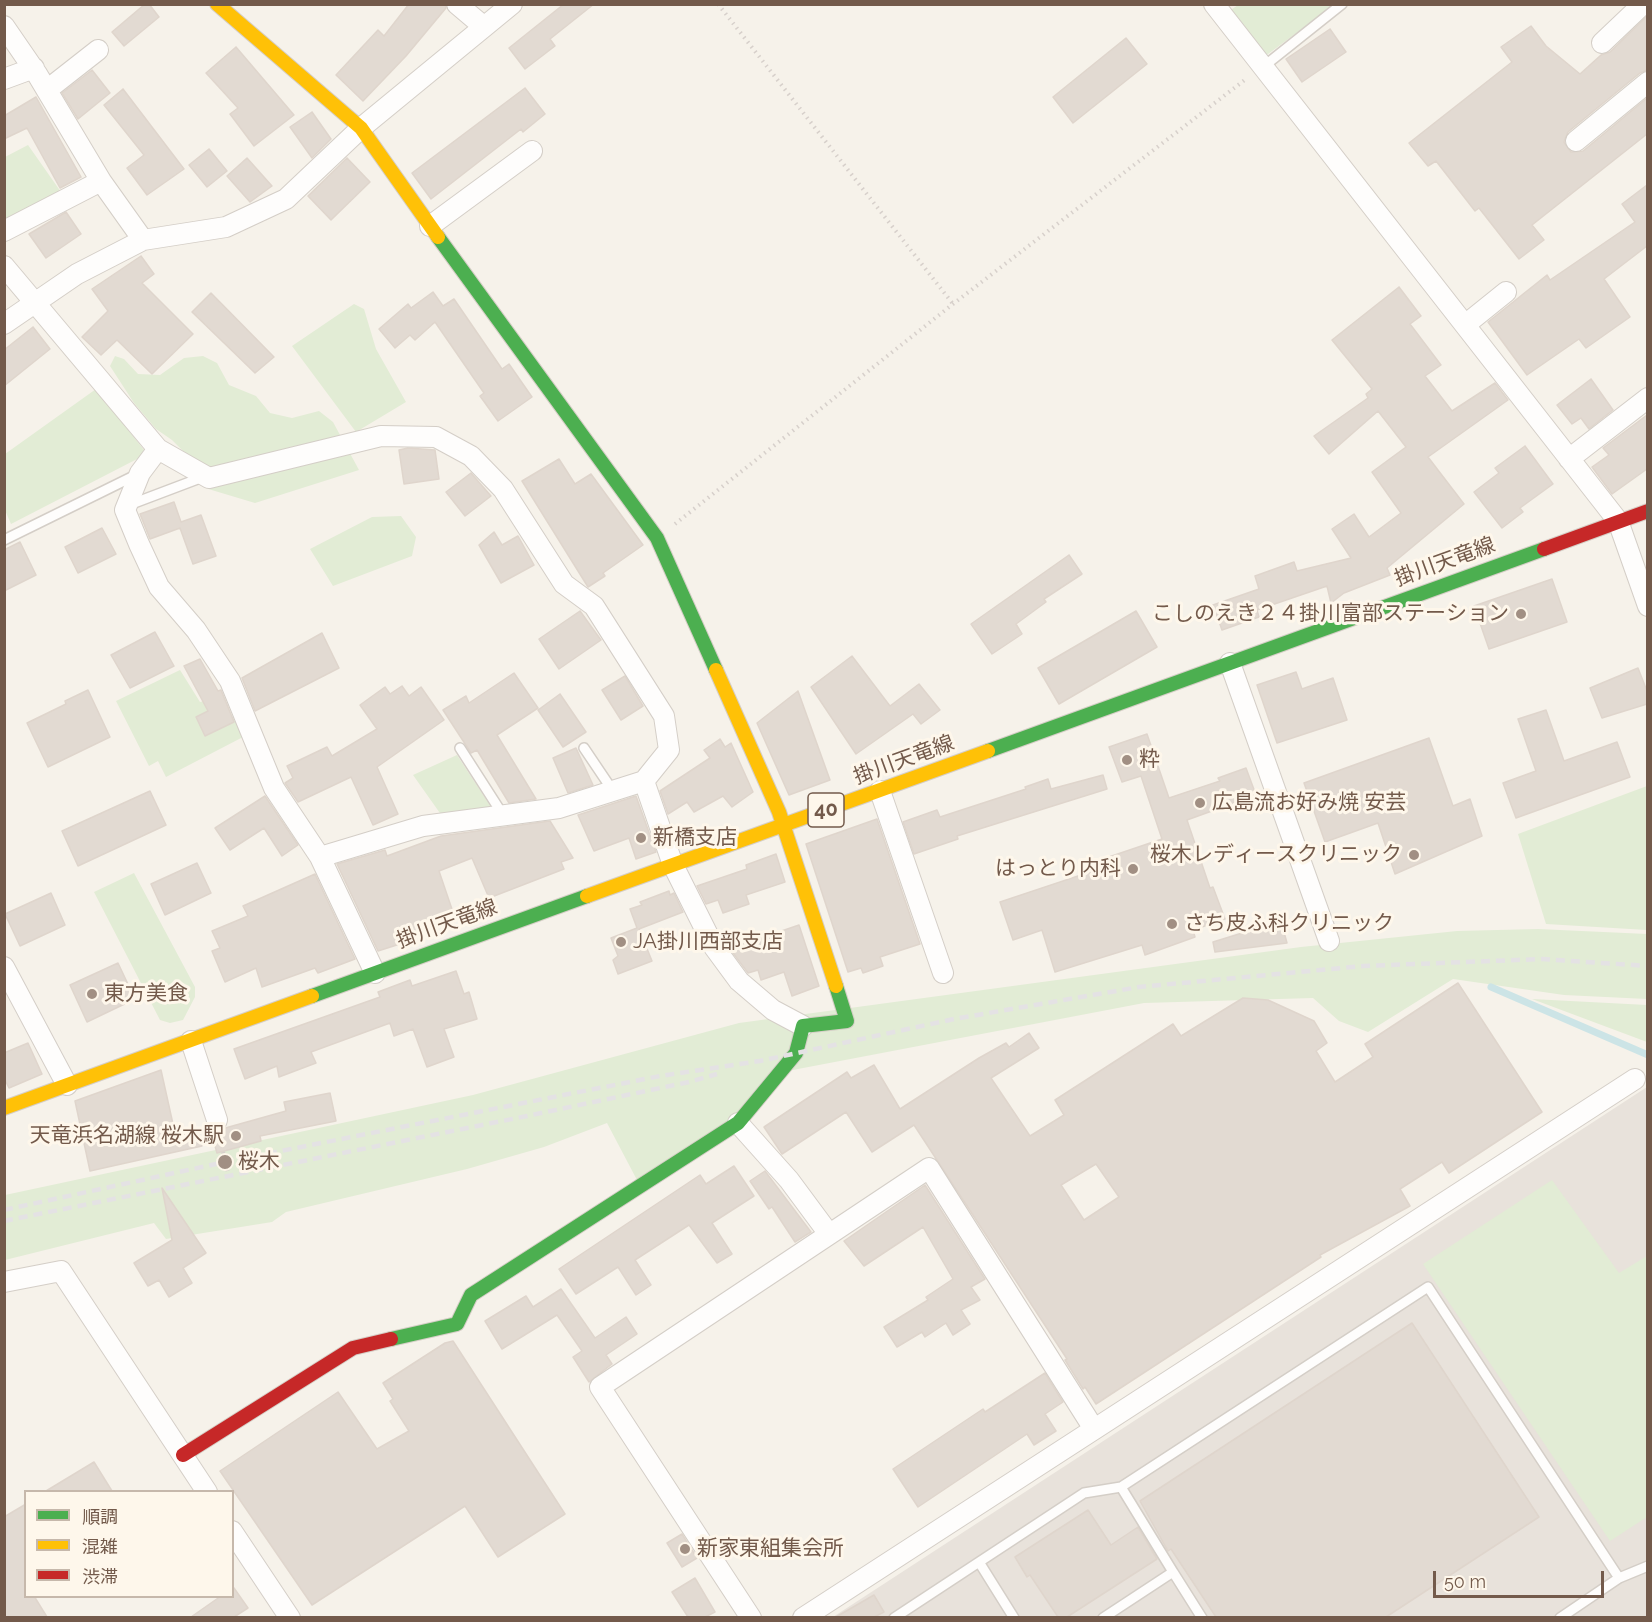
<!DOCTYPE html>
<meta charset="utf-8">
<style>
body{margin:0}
#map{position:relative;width:1652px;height:1622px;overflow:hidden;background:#f6f2ea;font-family:Raleway,"Noto Sans JP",sans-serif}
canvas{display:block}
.frame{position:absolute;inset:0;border:6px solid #735a4b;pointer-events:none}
.legend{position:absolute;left:24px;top:1490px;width:210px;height:108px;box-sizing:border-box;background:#fef7eb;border:2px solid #c6b8ab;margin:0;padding:8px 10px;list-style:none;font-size:18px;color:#735a4b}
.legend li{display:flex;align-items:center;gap:12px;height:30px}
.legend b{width:30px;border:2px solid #c6b8ab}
.scale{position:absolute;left:1433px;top:1571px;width:171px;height:27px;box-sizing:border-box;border:3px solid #735a4b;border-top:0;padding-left:8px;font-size:18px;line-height:21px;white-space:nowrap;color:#735a4b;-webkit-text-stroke:4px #fef7eb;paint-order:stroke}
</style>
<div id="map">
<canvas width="1652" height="1622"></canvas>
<div class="frame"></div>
<ul class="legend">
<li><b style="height:8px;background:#4caf50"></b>順調</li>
<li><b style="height:8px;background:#ffc107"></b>混雑</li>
<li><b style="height:8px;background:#c62828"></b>渋滞</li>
</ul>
<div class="scale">50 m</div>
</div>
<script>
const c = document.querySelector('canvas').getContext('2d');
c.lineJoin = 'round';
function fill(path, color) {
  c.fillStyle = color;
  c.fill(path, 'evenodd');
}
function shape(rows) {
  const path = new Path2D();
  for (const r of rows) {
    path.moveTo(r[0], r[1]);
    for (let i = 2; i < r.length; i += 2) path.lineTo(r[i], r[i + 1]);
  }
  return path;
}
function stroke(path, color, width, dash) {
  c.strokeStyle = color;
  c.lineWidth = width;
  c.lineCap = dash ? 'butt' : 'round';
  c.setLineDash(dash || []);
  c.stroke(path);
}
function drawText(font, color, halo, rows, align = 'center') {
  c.font = font + ' Raleway,"Noto Sans JP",sans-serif';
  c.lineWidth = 6;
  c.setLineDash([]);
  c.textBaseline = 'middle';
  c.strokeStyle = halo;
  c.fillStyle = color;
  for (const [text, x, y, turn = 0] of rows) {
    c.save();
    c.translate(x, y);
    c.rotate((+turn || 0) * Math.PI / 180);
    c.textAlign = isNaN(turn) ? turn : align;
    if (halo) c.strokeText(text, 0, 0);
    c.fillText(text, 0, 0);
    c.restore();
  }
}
fill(shape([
 [1647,1087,1647,1617,833,1617]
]), '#e8e2db');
fill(shape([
 [1238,5,1334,5,1264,57,1228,12],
 [28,145,61,192,50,199,5,219,5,157],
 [354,304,364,309,376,349,406,402,356,432,292,346],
 [115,356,124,359,138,374,160,375,184,358,203,356,217,363,229,385,256,396,270,413,292,418,319,411,333,422,359,470,255,503,205,488,196,464,172,440,156,429,134,403,110,366],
 [96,389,144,450,139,458,11,524,5,510,5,454],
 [401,516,416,537,412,556,333,586,310,549,372,517],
 [180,670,200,702,222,696,243,737,166,777,158,761,149,766,116,701],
 [457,755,491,807,442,816,413,775],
 [1647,786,1647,930,1546,924,1518,834],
 [134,873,195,987,195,997,183,1020,170,1023,160,1020,94,892],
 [1538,929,1647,934,1647,999,1564,995,1453,979,1368,1032,1339,1021,1313,998,1144,1003,777,1073,738,1123,637,1180,607,1123,544,1147,467,1169,286,1212,272,1222,166,1239,154,1223,5,1260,5,1195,473,1095,739,1023,1301,947,1457,931],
 [1532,999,1647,1005,1647,1042],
 [1552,1180,1619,1273,1647,1256,1647,1517,1610,1541,1423,1264]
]), '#e2ecd5');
stroke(shape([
 [1491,987,1648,1055]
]), '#cce4e6', 7);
const building = shape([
 [145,4,149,4,159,17,124,46,112,32,145,4],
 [409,4,445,4,446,8,406,56,363,101,336,75,378,30,384,36,409,4],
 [564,4,594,4,550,39,555,46,525,69,509,48,564,4],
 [1647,16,1647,70,1640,73,1568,132,1564,142,1571,152,1583,151,1647,98,1647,134,1532,225,1544,240,1519,259,1479,208,1475,211,1436,161,1428,166,1409,143,1512,62,1501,47,1531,26,1546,46,1580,74,1601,55,1610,52,1647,16],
 [1330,29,1346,52,1302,82,1286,59,1330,29],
 [1126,38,1147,64,1073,123,1053,97,1126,38],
 [236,47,294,115,254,146,230,114,238,108,206,73,236,47],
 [92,70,110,93,78,119,62,93,92,70],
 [525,88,545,114,523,132,521,129,431,199,412,173,525,88],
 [123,89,184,169,147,195,127,168,144,155,104,105,123,89],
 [36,97,81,177,60,188,27,128,4,139,4,116,36,97],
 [312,112,331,139,312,158,290,127,312,112],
 [209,149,227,171,207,187,189,165,209,149],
 [247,158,272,186,250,202,227,176,247,158],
 [347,158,370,182,331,220,308,196,347,158],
 [1647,185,1647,246,1604,279,1630,317,1586,348,1579,339,1527,375,1488,322,1547,275,1550,280,1635,222,1622,204,1647,185],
 [66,212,81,234,46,258,29,234,66,212],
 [141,256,154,274,142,283,193,334,152,374,117,340,101,355,82,337,108,311,92,289,141,256],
 [1399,287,1421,316,1410,324,1441,365,1425,376,1452,411,1495,383,1508,400,1428,457,1464,504,1387,568,1390,575,1344,593,1331,603,1327,586,1257,610,1259,617,1222,630,1213,605,1259,589,1255,576,1294,562,1297,571,1351,558,1332,529,1354,514,1369,537,1401,513,1372,472,1406,447,1378,411,1329,454,1314,436,1368,398,1366,394,1372,389,1332,340,1399,287],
 [433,292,443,306,454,299,502,369,509,364,532,397,498,421,480,396,484,393,435,322,415,340,410,335,395,348,379,329,408,304,411,308,433,292],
 [211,293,274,357,255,373,192,312,211,293],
 [33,327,50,349,4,386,4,350,33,327],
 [1591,379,1613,410,1589,429,1581,418,1572,424,1557,405,1591,379],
 [1647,415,1647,469,1612,494,1592,467,1609,455,1603,448,1647,415],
 [1525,446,1553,484,1520,508,1523,512,1502,528,1474,492,1499,473,1495,468,1525,446],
 [408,448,435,450,439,479,404,484,399,450,408,448],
 [559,459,575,484,591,474,643,545,603,573,605,576,588,587,522,481,559,459],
 [471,473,491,496,465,516,446,492,471,473],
 [174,502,181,522,201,515,216,556,193,564,180,528,150,539,140,514,174,502],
 [102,528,116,554,78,573,65,547,102,528],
 [494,532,502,545,518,536,534,565,501,583,479,545,494,532],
 [20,542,36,575,4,591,4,550,20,542],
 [1069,555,1082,574,1044,599,1046,602,1016,624,1022,634,992,654,971,624,1069,555],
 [1552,579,1567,622,1489,649,1474,606,1552,579],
 [580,611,601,640,559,669,539,639,580,611],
 [1136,611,1157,647,1059,704,1038,668,1136,611],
 [155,632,174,666,130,688,111,655,155,632],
 [322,633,339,668,255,711,242,678,322,633],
 [852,656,890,706,919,684,940,710,921,724,913,714,856,754,811,687,852,656],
 [200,659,218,691,221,690,234,722,205,736,196,717,208,711,184,666,200,659],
 [1638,668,1647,691,1647,704,1602,718,1590,688,1638,668],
 [1296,672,1302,689,1333,678,1347,720,1277,743,1257,685,1296,672],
 [514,673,538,708,497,735,536,799,509,803,477,750,471,753,443,710,466,696,469,703,514,673],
 [625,676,643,706,621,720,602,690,625,676],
 [402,686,409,696,421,687,444,720,377,767,398,814,373,825,351,777,298,802,285,783,293,778,287,766,327,747,332,756,377,729,360,705,385,687,390,694,402,686],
 [88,690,110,737,48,767,27,723,66,704,65,701,88,690],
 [798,691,830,780,789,795,757,723,798,691],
 [560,694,586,732,563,747,538,710,560,694],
 [1546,710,1564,761,1617,742,1630,777,1516,818,1503,783,1536,771,1518,719,1546,710],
 [1147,734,1169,798,1220,781,1218,778,1246,768,1256,795,1187,820,1210,888,1213,887,1225,919,1193,930,1195,937,1145,955,1142,945,1055,972,1042,930,1013,940,1000,902,1096,870,1094,862,1162,839,1141,776,1122,782,1109,747,1147,734],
 [1429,738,1453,806,1470,799,1482,836,1395,874,1378,823,1325,842,1304,783,1429,738],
 [720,739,725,747,731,743,753,792,732,807,723,796,694,812,687,802,668,814,660,791,710,758,704,750,720,739],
 [576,748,593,785,568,793,553,758,576,748],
 [1103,775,1107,789,957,836,958,839,914,854,903,822,937,810,940,817,1026,789,1025,787,1048,779,1051,789,1103,775],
 [150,791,166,825,78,866,62,831,150,791],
 [265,796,298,845,282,856,264,828,230,850,215,828,265,796],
 [636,796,656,852,636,859,629,838,594,851,578,815,636,796],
 [877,819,920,944,880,957,883,966,863,973,861,968,848,972,806,844,877,819],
 [550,821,573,858,561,862,564,869,489,898,472,858,439,871,456,921,402,940,403,943,378,951,337,864,385,850,387,856,441,836,550,821],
 [776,854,785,882,746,895,749,904,723,913,718,900,706,904,697,886,747,869,746,865,776,854],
 [197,863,211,893,165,915,151,884,197,863],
 [315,874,355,959,318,973,315,968,262,987,256,968,225,982,212,951,220,948,212,931,248,916,243,906,315,874],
 [669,891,670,895,674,893,683,912,639,929,652,961,618,974,613,960,618,956,611,938,637,928,630,909,642,905,640,902,669,891],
 [51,893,65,925,20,946,5,914,51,893],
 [1281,921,1287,943,1215,952,1213,942,1281,921],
 [799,925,819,986,792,996,784,972,761,980,758,970,748,973,733,953,732,948,799,925],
 [118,963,135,999,87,1022,70,985,118,963],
 [456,971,464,994,469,992,477,1019,444,1029,454,1057,427,1067,413,1029,394,1036,390,1023,311,1052,316,1063,279,1077,277,1066,245,1079,234,1049,380,997,378,992,410,980,412,986,456,971],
 [1458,983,1542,1112,1449,1173,1442,1162,1400,1189,1410,1206,1320,1255,1321,1257,1096,1404,1085,1387,1083,1389,1065,1360,1067,1359,914,1125,872,1152,846,1112,782,1154,764,1127,847,1072,851,1078,874,1065,900,1109,979,1058,1006,1043,1009,1047,1029,1033,1039,1048,991,1078,1030,1136,1064,1115,1055,1100,1173,1024,1181,1036,1243,998,1268,1000,1314,1021,1327,1043,1316,1051,1335,1082,1373,1057,1365,1044,1458,983],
 [1096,1164,1119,1197,1084,1220,1061,1185,1096,1164],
 [28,1043,42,1074,9,1088,4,1078,4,1053,28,1043],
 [161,1070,175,1133,198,1128,202,1146,90,1171,75,1101,161,1070],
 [330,1093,336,1121,260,1136,261,1141,217,1153,211,1132,286,1111,284,1102,330,1093],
 [734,1166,754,1196,712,1223,732,1254,717,1263,689,1225,635,1260,651,1285,636,1295,618,1267,576,1294,559,1269,700,1175,706,1184,734,1166],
 [765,1171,811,1232,795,1242,772,1207,769,1209,750,1181,765,1171],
 [925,1185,985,1279,971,1287,980,1300,961,1310,970,1324,953,1335,946,1323,925,1337,922,1332,897,1347,884,1327,928,1300,926,1297,953,1279,923,1227,864,1266,844,1241,925,1185],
 [162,1188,206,1253,183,1268,192,1283,169,1297,159,1280,148,1286,134,1263,172,1240,162,1188],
 [561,1289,595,1338,626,1317,637,1334,606,1355,612,1364,589,1382,573,1357,582,1351,557,1315,502,1349,485,1321,526,1296,533,1307,561,1289],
 [1412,1323,1539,1517,1386,1617,1216,1617,1171,1549,1168,1551,1140,1501,1412,1323],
 [453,1341,565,1514,498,1557,465,1506,312,1605,220,1471,338,1392,377,1449,409,1431,390,1401,393,1399,383,1383,445,1343,453,1341],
 [1045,1373,1063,1402,1045,1414,1056,1431,1034,1445,1027,1434,918,1507,893,1469,983,1409,985,1412,1045,1373],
 [94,1462,112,1491,46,1491,94,1462],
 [26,1504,26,1596,34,1596,47,1617,4,1617,4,1517,26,1504],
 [1088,1510,1111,1545,1138,1527,1157,1559,1067,1617,1058,1617,1030,1575,1027,1577,1015,1557,1088,1510],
 [682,1534,697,1558,682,1567,667,1543,682,1534],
 [695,1578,715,1612,705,1617,688,1617,672,1592,695,1578],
 [234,1588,248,1608,234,1617,191,1617,221,1596,232,1596,234,1588],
 [874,1595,884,1612,874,1617,836,1617,874,1595]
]);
fill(building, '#e2dad2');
stroke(building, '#dfd5cc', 1.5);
const lane = shape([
 [1263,67,1342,4],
 [129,505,203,477],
 [4,540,138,474],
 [460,748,503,815],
 [584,748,613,791],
 [1121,1487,1173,1572],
 [979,1562,1014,1618],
 [894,1618,1084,1493,1121,1487,1428,1287,1619,1578],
 [1103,1618,1173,1572,1202,1618],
 [1560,1618,1619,1578,1648,1566]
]);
const street = shape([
 [457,4,483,26],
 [1214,4,1618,521,1648,606],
 [4,26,37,74,101,181,4,231],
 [1602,43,1643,4],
 [4,79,34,68],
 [47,90,98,50],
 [1576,141,1648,82],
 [101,181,143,240],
 [430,226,532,151],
 [4,266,158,449,209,478,381,436,436,437,471,456,503,489,564,584,594,606,664,716,669,750,644,781],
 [4,324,77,274,143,240,226,227,286,199,361,128,512,4],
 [1465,325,1506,292],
 [158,449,140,473,125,510,139,544,159,587,196,630,230,681,274,788,320,857,375,973],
 [1569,459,1648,398],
 [1230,663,1329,941],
 [880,791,943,973],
 [320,857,423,826,559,808,644,781,673,865,714,947,739,981,773,1010,803,1026],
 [4,967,67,1085],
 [191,1041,217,1120],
 [738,1123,789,1180,829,1234],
 [4,1282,61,1271,207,1492],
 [232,1531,290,1618],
 [751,1618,600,1387,929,1168,1094,1429],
 [803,1618,1635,1079]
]);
const fast = shape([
 [438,237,657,538,716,670],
 [988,751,1544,549],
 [312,996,587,896],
 [391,1339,457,1324,471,1295,738,1123,796,1053,803,1026,847,1021,836,986]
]);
const slow = shape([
 [217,4,361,128,438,237],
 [716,670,779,812,836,986],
 [587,896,988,751],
 [4,1108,312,996]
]);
const jam = shape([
 [1544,549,1648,511],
 [183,1455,353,1348,391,1339]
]);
stroke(lane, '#d4cec7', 12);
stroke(street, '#d4cec7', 22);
stroke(fast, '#d5cec6', 16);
stroke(slow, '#d5cec6', 16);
stroke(jam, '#d5cec6', 16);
stroke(shape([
 [718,4,953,304],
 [675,524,953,304,1246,79],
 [223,1152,230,1181]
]), '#d7d0cb', 4, [1.5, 4.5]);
stroke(lane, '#fefdfc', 9);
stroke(street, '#fefdfc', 20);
stroke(fast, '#4caf50', 14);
stroke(slow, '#ffc107', 14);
stroke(jam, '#c62828', 14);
stroke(shape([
 [4,1210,225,1162,660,1076,760,1061,954,1019,1139,987,1363,966,1542,959,1648,966],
 [4,1221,527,1116,689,1082,717,1074]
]), '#e4e2e4', 4.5, [9, 6]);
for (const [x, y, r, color] of [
 [1521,614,6,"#a18f83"],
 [1127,760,6,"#a18f83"],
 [1200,803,6,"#a18f83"],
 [641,838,6,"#a18f83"],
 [1414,855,6,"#a18f83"],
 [1133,869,6,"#a18f83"],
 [1172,924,6,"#a18f83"],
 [621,942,6,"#a18f83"],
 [92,994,6,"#a18f83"],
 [236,1136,6,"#a18f83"],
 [225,1162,8,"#a18f83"],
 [685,1549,6,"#a18f83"]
]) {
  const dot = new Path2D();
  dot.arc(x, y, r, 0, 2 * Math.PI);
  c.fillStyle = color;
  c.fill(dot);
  stroke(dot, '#fef7eb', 2);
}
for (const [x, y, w] of [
 [826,810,36]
]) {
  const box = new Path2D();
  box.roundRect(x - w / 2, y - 17, w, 34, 4.5);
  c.fillStyle = '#fef7eb';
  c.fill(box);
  stroke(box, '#735a4b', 1.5);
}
drawText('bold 20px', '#735a4b', null, [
 ["40",826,810]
]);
drawText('21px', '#735a4b', '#fef7eb', [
 ["掛川天竜線",1445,562,-20],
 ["掛川天竜線",904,760,-20],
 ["掛川天竜線",447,924,-20]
]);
drawText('21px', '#735a4b', '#fef7eb', [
 ["こしのえき２４掛川富部ステーション",1509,614,"right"],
 ["粋",1139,760],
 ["広島流お好み焼 安芸",1212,803],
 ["新橋支店",653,838],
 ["桜木レディースクリニック",1402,855,"right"],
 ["はっとり内科",1121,869,"right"],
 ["さち皮ふ科クリニック",1184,924],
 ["JA掛川西部支店",633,942],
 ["東方美食",104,994],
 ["天竜浜名湖線 桜木駅",224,1136,"right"],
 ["桜木",238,1162],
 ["新家東組集会所",697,1549]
], 'left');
</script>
